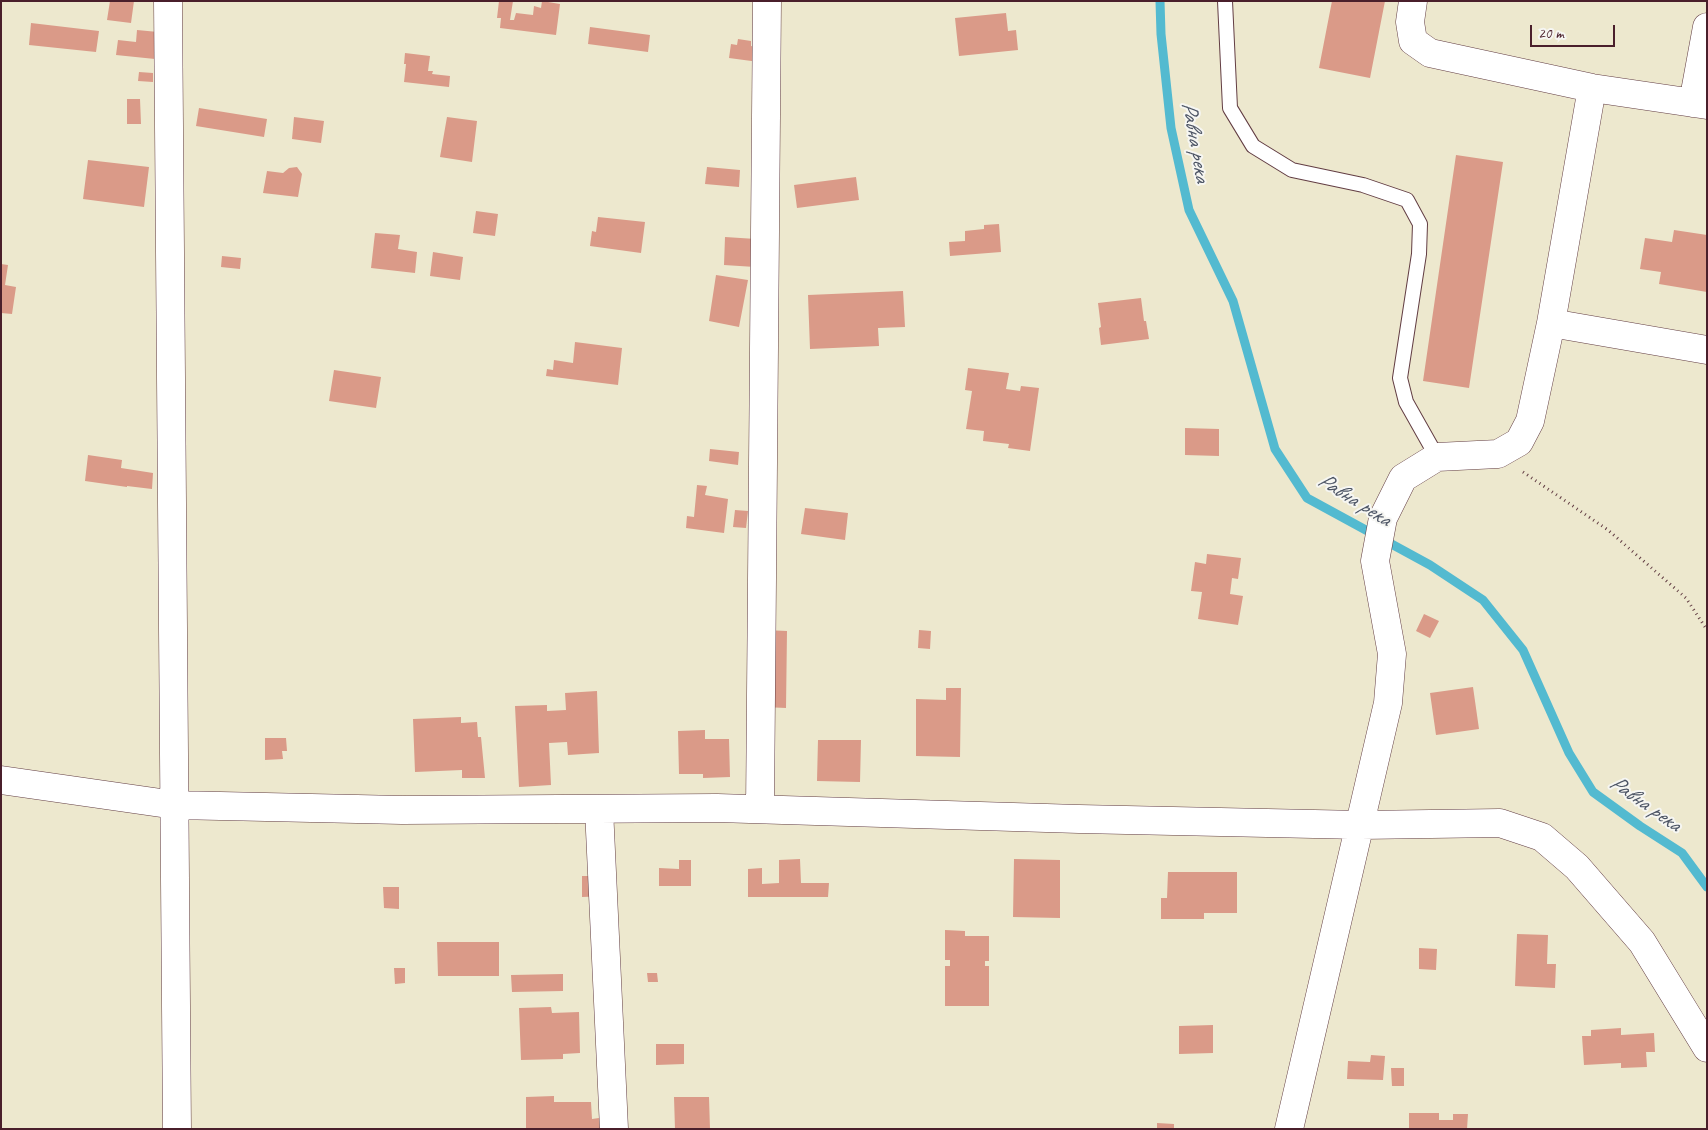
<!DOCTYPE html>
<meta charset="utf-8">
<style>
body{margin:0}
#map{position:relative;width:1708px;height:1130px;overflow:hidden;background:#ede8ce;font-family:Caveat,sans-serif}
canvas{display:block}
.frame{position:absolute;inset:0;border:2px solid #4a1f2b;pointer-events:none}
.scale{position:absolute;left:1530px;top:25px;width:85px;height:22px;box-sizing:border-box;border:2px solid #4a1f2b;border-top:0;padding-left:6px;font-size:15px;line-height:18px;white-space:nowrap;color:#4a1f2b;-webkit-text-stroke:4px #f6f6f2;paint-order:stroke}
</style>
<div id="map">
<canvas width="1708" height="1130"></canvas>
<div class="frame"></div>
<div class="scale">20 m</div>
</div>
<script>
const c = document.querySelector('canvas').getContext('2d');
c.lineJoin = 'round';
function shape(rows) {
  const path = new Path2D();
  for (const r of rows) {
    path.moveTo(r[0], r[1]);
    for (let i = 2; i < r.length; i += 2) path.lineTo(r[i], r[i + 1]);
  }
  return path;
}
function stroke(path, color, width, dash) {
  c.strokeStyle = color;
  c.lineWidth = width;
  c.lineCap = dash ? 'butt' : 'round';
  c.setLineDash(dash || []);
  c.stroke(path);
}
function fill(path, color) {
  c.fillStyle = color;
  c.fill(path, 'evenodd');
}
function drawText(font, color, halo, rows, align = 'center') {
  c.font = font + ' Caveat,sans-serif';
  c.lineWidth = 4;
  c.setLineDash([]);
  c.textBaseline = 'middle';
  c.strokeStyle = halo;
  c.fillStyle = color;
  for (const [text, x, y, turn = 0] of rows) {
    c.save();
    c.translate(x, y);
    c.rotate((+turn || 0) * Math.PI / 180);
    c.textAlign = isNaN(turn) ? turn : align;
    if (halo) c.strokeText(text, 0, 0);
    c.fillText(text, 0, 0);
    c.restore();
  }
}
stroke(shape([
 [1160,1,1161,34,1171,128,1189,210,1233,301,1275,449,1307,498,1430,565,1483,600,1523,650,1569,753,1593,792,1640,826,1682,853,1707,887]
]), '#53bad0', 9);
fill(shape([
 [110,1,134,1,131,23,107,20],
 [499,1,513,1,510,20,514,20,516,13,533,15,534,6,541,8,542,1,560,4,556,35,500,28,501,18,497,18],
 [1332,1,1385,1,1370,78,1319,68],
 [1006,13,1008,31,1016,30,1018,50,959,56,955,18],
 [31,23,99,31,96,52,29,45],
 [590,27,650,35,648,52,588,44],
 [137,30,158,32,155,59,116,55,118,40,136,42],
 [738,39,751,41,751,46,760,48,759,62,729,58,731,44,737,45],
 [405,53,430,56,428,71,433,71,432,74,450,76,449,87,404,82,406,64,404,64],
 [139,72,153,73,153,82,138,81],
 [127,99,140,99,141,124,127,124],
 [199,108,267,119,264,137,196,126],
 [294,117,324,121,321,143,292,139],
 [447,117,477,121,472,162,440,157],
 [1456,155,1503,162,1469,388,1423,381],
 [88,160,149,167,144,207,83,199],
 [297,167,302,174,298,197,263,193,267,171,283,173,289,168],
 [707,167,740,170,739,187,705,184],
 [856,177,859,200,797,208,794,185],
 [476,211,498,214,495,236,473,233],
 [598,217,645,222,641,253,590,246,592,231,596,232],
 [999,224,1001,252,950,256,949,242,965,241,965,231,984,229,984,225],
 [1674,230,1707,235,1707,292,1659,284,1661,272,1640,269,1645,238,1672,242],
 [375,233,400,235,398,249,417,252,415,273,371,268],
 [725,237,756,239,755,267,724,265],
 [433,252,463,257,460,280,430,276],
 [222,256,241,258,240,269,221,267],
 [1,264,8,265,5,285,16,287,12,314,1,313],
 [716,275,748,280,739,327,709,321],
 [903,291,905,327,878,328,879,346,810,349,808,295],
 [1141,298,1144,321,1146,321,1149,339,1101,345,1099,328,1101,327,1098,303],
 [575,342,622,348,618,385,546,376,547,369,553,370,554,360,573,363],
 [968,368,1009,373,1006,389,1020,391,1021,386,1039,388,1030,451,1008,448,1009,444,983,441,984,431,966,429,972,391,965,390],
 [334,370,381,377,376,408,329,401],
 [1185,428,1219,429,1219,456,1185,455],
 [710,449,739,452,738,465,709,461],
 [88,455,122,460,121,468,153,473,152,489,127,486,127,487,85,481],
 [697,485,707,486,705,495,728,499,724,533,686,528,687,516,694,517],
 [805,508,848,513,845,540,801,534],
 [735,510,748,511,746,528,733,527],
 [1207,554,1241,558,1238,579,1232,578,1230,594,1243,596,1238,625,1198,619,1202,592,1191,591,1195,562,1206,564],
 [1424,614,1439,621,1430,638,1416,631],
 [765,630,787,631,786,708,764,707],
 [919,630,931,631,930,649,918,648],
 [1473,687,1479,729,1436,735,1430,693],
 [946,688,961,688,960,757,916,756,916,699,946,700],
 [597,691,599,753,568,755,567,742,549,743,551,785,519,787,515,706,547,705,547,711,566,710,565,693],
 [461,717,461,723,477,722,478,737,481,737,485,778,462,778,462,770,415,772,413,719],
 [705,730,705,739,729,739,730,777,703,778,703,774,679,774,678,731],
 [265,738,286,738,287,751,282,751,283,759,265,760],
 [818,740,861,740,860,782,817,781],
 [800,859,801,883,829,883,828,897,748,897,748,869,762,868,762,884,779,883,779,860],
 [1014,859,1060,860,1060,918,1013,917],
 [679,860,691,860,691,886,659,886,659,868,679,869],
 [1168,872,1237,872,1237,913,1204,913,1204,919,1161,919,1161,898,1167,898],
 [582,876,610,876,610,896,582,897],
 [383,887,399,887,399,909,384,908],
 [945,930,965,931,965,936,989,936,989,961,985,961,985,966,989,966,989,1006,945,1006,945,966,950,966,950,960,945,960],
 [1517,934,1548,935,1547,964,1556,964,1555,988,1515,986],
 [437,942,499,942,499,976,438,976],
 [1419,948,1437,949,1436,970,1419,969],
 [394,968,405,968,405,983,395,984],
 [647,973,657,973,658,982,648,982],
 [563,974,563,991,512,992,511,975],
 [551,1007,552,1013,579,1012,580,1053,563,1054,563,1059,521,1060,519,1008],
 [1213,1025,1213,1053,1179,1054,1179,1026],
 [1621,1028,1621,1035,1654,1033,1655,1052,1646,1052,1647,1067,1621,1068,1621,1063,1584,1065,1582,1036,1591,1036,1591,1030],
 [656,1044,684,1044,684,1064,656,1065],
 [1371,1055,1385,1056,1383,1080,1347,1079,1348,1061,1370,1062],
 [1391,1068,1404,1068,1404,1086,1392,1086],
 [554,1096,554,1102,591,1102,592,1119,599,1118,600,1129,526,1129,526,1097],
 [674,1097,709,1097,710,1129,675,1129],
 [1409,1113,1439,1113,1439,1120,1453,1120,1453,1114,1468,1114,1467,1129,1409,1129],
 [1157,1123,1174,1124,1174,1129,1157,1129]
]), '#da9a88');
const service = shape([
 [1225,1,1230,108,1253,146,1292,170,1363,185,1407,200,1420,224,1419,254,1400,378,1406,402,1437,457]
]);
const minor = shape([
 [168,1,177,1129],
 [1413,1,1410,22,1413,41,1430,53,1592,88,1707,105],
 [1693,103,1707,27],
 [1551,323,1707,350],
 [1,780,175,805,402,810,717,808,1079,819,1361,825,1500,823,1542,837,1577,867,1642,942,1707,1048],
 [599,809,614,1129],
 [760,809,767,1],
 [1289,1129,1388,703,1392,654,1375,561,1383,518,1403,478,1437,457,1498,454,1519,442,1530,421,1551,323,1592,88]
]);
stroke(service, '#623d43', 16);
stroke(minor, '#623d43', 29);
stroke(shape([
 [1523,472,1608,530,1686,598,1707,630]
]), '#623d43', 3, [1, 4]);
stroke(service, '#fff', 14);
stroke(minor, '#fff', 28);
drawText('italic 22px', '#4d5565', '#f6f6f2', [
 ["Равна река",1195,142,80],
 ["Равна река",1354,500,32],
 ["Равна река",1645,804,35]
]);
</script>
